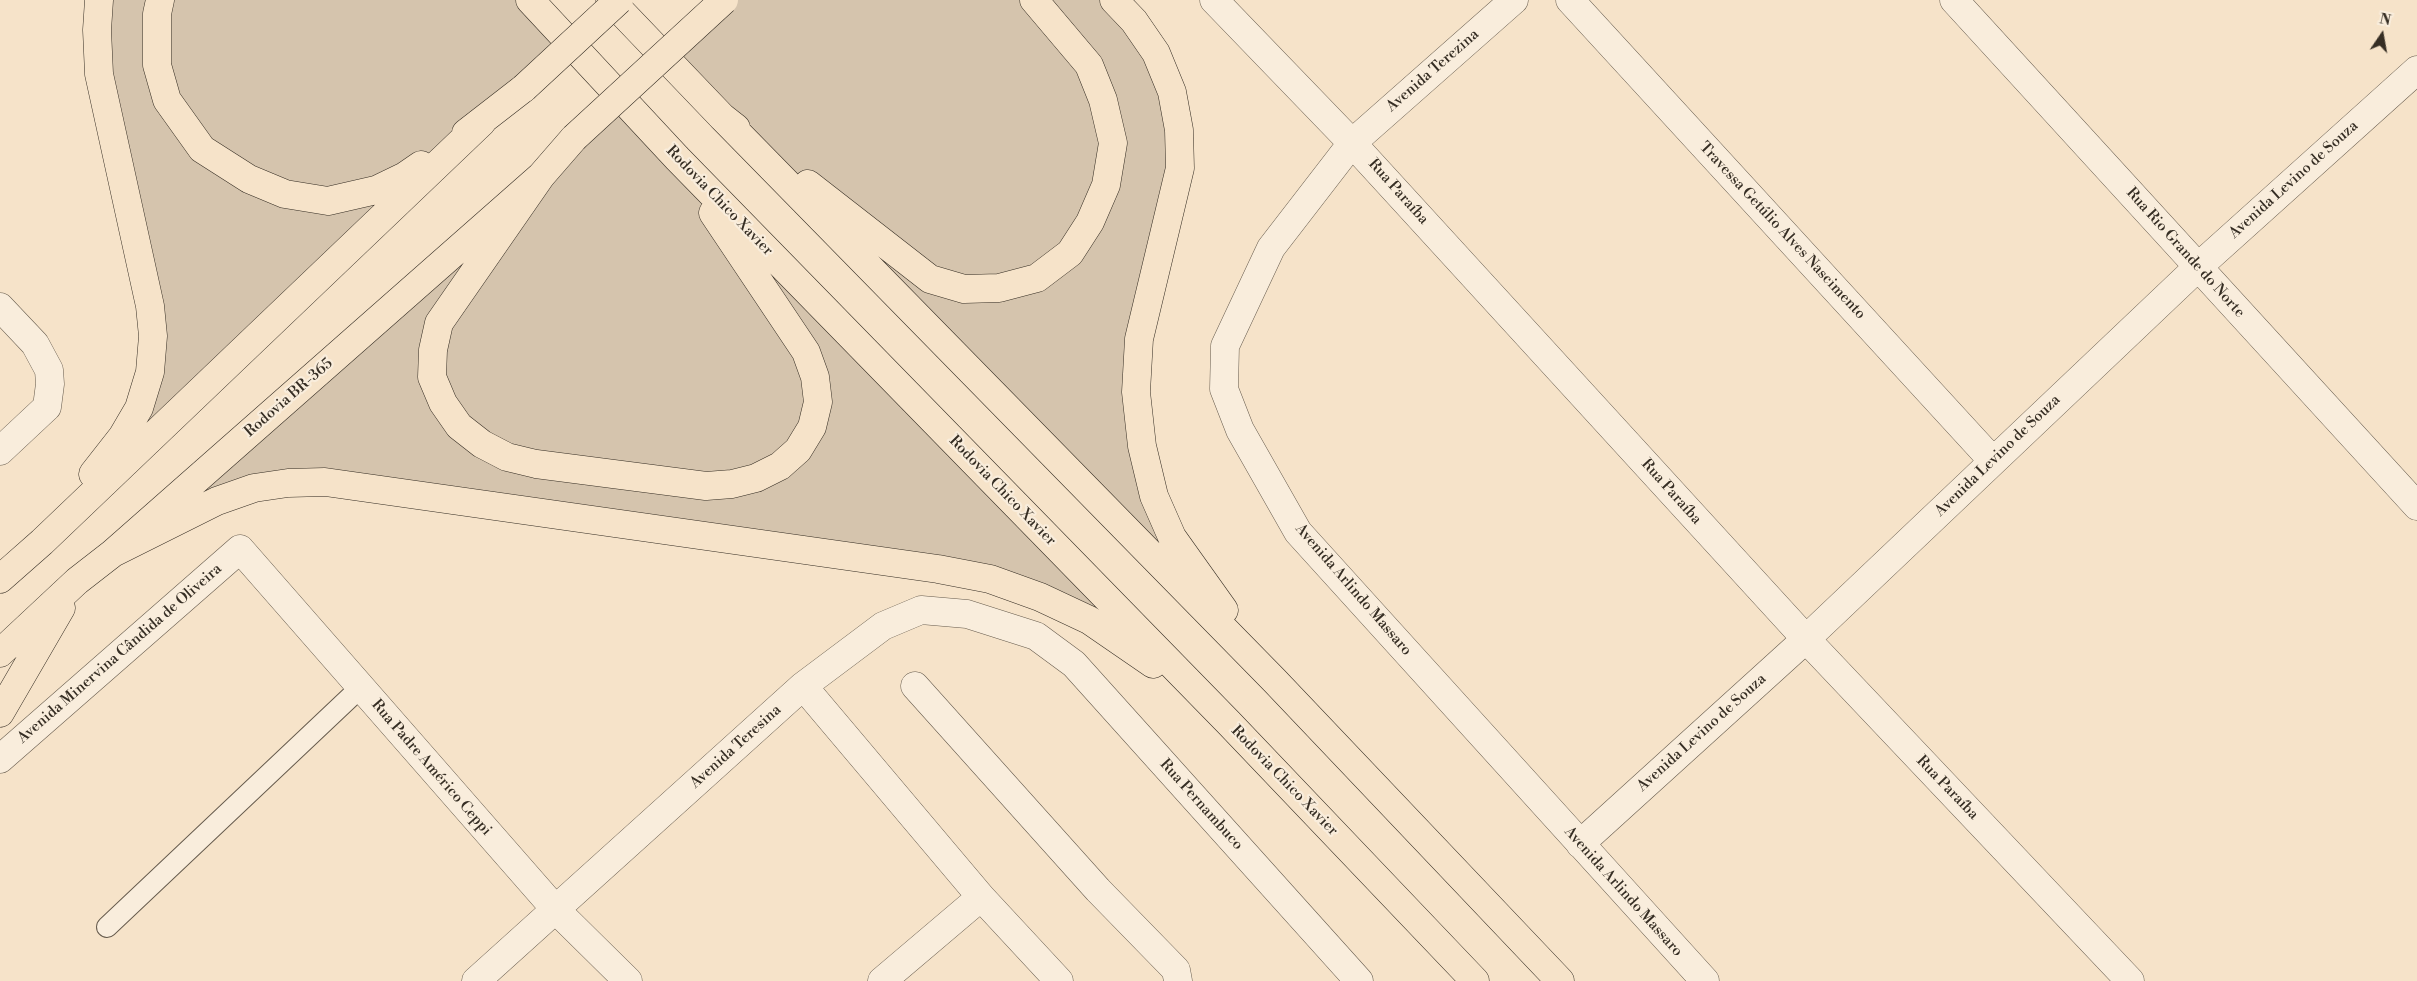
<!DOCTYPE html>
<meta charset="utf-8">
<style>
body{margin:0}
#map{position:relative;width:2417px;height:981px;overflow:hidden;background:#f6e3c9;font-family:"Libre Bodoni",serif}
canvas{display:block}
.north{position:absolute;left:2357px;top:10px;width:50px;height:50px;-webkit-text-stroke:4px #f9eddc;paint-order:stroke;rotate:12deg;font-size:14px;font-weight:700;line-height:20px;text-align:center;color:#362e24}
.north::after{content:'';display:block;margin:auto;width:18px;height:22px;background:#362e24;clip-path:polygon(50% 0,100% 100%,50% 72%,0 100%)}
</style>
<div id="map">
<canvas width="2417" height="981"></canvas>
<div class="north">N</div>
</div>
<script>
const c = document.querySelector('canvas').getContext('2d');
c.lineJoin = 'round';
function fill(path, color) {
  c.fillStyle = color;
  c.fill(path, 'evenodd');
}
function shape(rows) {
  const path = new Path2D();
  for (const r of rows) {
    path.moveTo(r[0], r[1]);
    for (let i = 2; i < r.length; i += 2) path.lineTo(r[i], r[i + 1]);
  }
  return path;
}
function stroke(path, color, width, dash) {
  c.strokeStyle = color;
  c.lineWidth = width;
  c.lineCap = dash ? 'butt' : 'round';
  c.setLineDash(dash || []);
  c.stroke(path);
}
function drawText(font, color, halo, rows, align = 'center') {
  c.font = font + ' "Libre Bodoni",serif';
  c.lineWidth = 4.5;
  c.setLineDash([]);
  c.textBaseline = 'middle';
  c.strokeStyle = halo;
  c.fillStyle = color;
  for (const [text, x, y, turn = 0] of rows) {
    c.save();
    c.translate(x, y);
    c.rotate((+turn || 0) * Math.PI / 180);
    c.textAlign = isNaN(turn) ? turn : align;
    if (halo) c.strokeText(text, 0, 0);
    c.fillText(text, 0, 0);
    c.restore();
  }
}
fill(shape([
 [99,0,528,0,567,47,42,542,122,437,150,372],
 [723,0,1114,0,1179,130,1136,392,1172,537,1274,680,668,51],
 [617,99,1229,723,1133,649,1040,597,288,483,113,553]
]), '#d5c4ad');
const lane = shape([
 [107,927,361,687]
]);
const street = shape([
 [1214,0,1352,143,1806,639,2130,981],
 [1514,0,1352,143,1271,248,1225,346,1224,389,1240,430,1298,532,1705,981],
 [1570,0,1993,461],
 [1954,0,2417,506],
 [0,307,35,344,49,370,50,384,47,407,0,451],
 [803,686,981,897,882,981],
 [915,686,1098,890,1176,970,1178,981],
 [0,759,240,549,556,910,628,981],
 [1580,844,1806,639,2198,267,2417,70],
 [981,897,1059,981],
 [476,981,803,686,883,626,921,610,967,614,1036,636,1074,664,1359,981]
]);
const highway = shape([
 [160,0,157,14,157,65,167,100,202,149,249,179,285,194,328,201,376,190,405,176,421,165],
 [530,0,677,158,1229,723,1475,981],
 [610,0,722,117,736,128],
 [1114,0,1134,21,1156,53,1172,92,1179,130,1180,168,1139,339,1136,392,1142,446,1154,496,1172,537,1224,610],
 [722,117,1274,680,1560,981],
 [466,133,524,88],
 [541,176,439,323,433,350,432,377,443,403,459,426,482,444,507,457,536,464,706,486,732,484,756,478,780,466,798,450,812,427,818,402,815,377,806,352,713,213],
 [808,184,930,279,964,289,999,288,1037,278,1070,253,1090,222,1106,185,1113,143,1103,100,1089,65,1034,0],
 [93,474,122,437,139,408,150,372,153,336,150,306,99,74,97,30,99,0],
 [113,553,217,501,254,488,288,483,325,482,938,569,990,579,1040,597,1089,620,1153,664],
 [0,579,42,542,482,122],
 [0,653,77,581,113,553,541,176,574,138],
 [0,713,61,608]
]);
stroke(lane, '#665b4d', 22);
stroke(street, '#665b4d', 29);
stroke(highway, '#362e24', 29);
stroke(lane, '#f9eddc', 20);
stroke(street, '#f9eddc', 28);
stroke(highway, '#f6e3c9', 28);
const highwayBridge = shape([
 [524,88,619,0],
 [574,138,724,0]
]);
stroke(highwayBridge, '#362e24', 29, []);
stroke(highwayBridge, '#f6e3c9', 28);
drawText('15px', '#362e24', '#f9eddc', [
 ["Avenida Terezina",1433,71,-41],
 ["Avenida Levino de Souza",2294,180,-42],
 ["Rua Paraíba",1398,192,48],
 ["Rodovia Chico Xavier",719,201,46],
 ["Travessa Getúlio Alves Nascimento",1782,231,47],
 ["Rua Rio Grande do Norte",2185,253,48],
 ["Rodovia BR-365",289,398,-41],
 ["Avenida Levino de Souza",1998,456,-44],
 ["Rodovia Chico Xavier",1002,491,46],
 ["Rua Paraíba",1671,492,48],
 ["Avenida Arlindo Massaro",1353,590,49],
 ["Avenida Minervina Cândida de Oliveira",120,654,-41],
 ["Avenida Levino de Souza",1702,733,-42],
 ["Avenida Teresina",736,747,-42],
 ["Rua Padre Américo Ceppi",431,768,49],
 ["Rodovia Chico Xavier",1284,781,46],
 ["Rua Paraíba",1947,788,46],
 ["Rua Pernambuco",1201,805,48],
 ["Avenida Arlindo Massaro",1623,892,48]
]);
</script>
